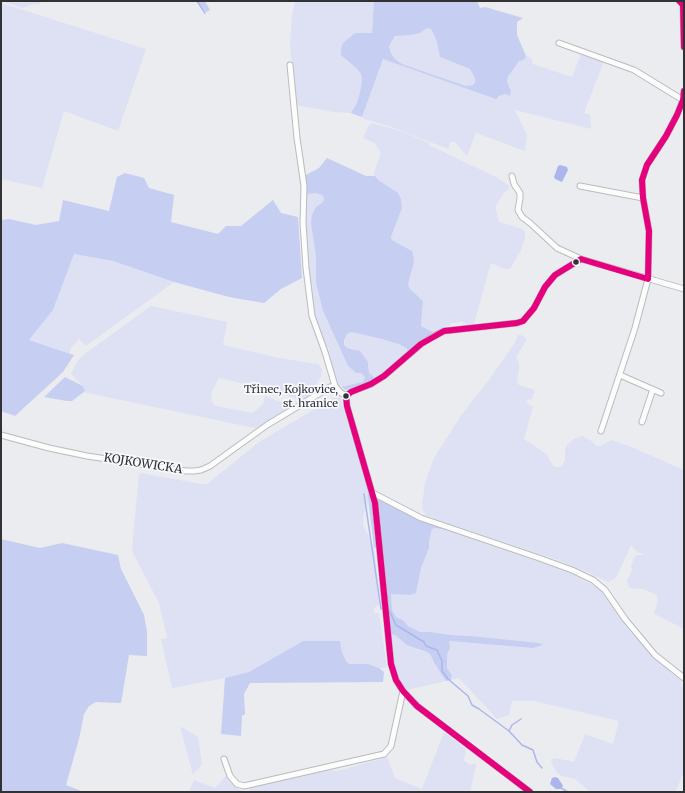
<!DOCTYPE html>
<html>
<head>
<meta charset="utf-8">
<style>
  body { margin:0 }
  #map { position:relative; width:685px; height:793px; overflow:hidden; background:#ebecf0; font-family:Merriweather,serif }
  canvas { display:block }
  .frame { position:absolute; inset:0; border:2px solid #323234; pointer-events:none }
</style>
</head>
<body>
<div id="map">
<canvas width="685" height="793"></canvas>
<div class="frame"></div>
</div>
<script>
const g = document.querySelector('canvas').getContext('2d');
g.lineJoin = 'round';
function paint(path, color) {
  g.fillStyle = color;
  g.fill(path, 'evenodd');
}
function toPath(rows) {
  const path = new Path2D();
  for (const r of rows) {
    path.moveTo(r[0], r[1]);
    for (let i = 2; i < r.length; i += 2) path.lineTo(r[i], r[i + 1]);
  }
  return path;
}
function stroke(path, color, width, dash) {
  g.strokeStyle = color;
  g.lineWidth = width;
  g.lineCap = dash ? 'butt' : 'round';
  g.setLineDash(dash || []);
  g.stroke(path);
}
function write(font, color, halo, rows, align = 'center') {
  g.font = font + ' Merriweather,serif';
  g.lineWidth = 3.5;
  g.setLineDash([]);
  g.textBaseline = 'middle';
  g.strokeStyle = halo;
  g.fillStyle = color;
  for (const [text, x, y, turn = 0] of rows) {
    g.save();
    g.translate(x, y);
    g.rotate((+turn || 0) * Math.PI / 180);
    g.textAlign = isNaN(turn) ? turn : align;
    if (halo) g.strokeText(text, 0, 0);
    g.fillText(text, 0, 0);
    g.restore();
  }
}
paint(toPath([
  [1,1,41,1,39,5,34,4,23,8],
  [295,1,374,1,372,33,346,60,356,68,361,74,362,82,359,96,356,105,351,113,334,112,300,106,296,104,290,45,292,16],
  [1,3,146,49,118,131,64,111,42,188,1,179],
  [427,28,431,29,436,39,440,57,470,69,475,78,475,82,473,85,466,86,402,64,395,59,391,53,389,46,395,36,412,35,420,33],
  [583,53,595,58,596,60,598,61,598,59,604,61,584,113,590,115,591,129,515,110,527,135,525,151,476,133,467,156,455,142,451,142,448,149,389,126,364,119,362,117,383,59,496,98,499,96,505,94,510,96,511,91,507,82,508,75,513,72,517,64,519,61,524,60,526,56,528,56,532,59,533,64,572,77,581,54],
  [372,123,401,131,429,143,429,145,498,178,508,185,510,188,504,193,496,205,496,210,499,222,522,229,525,232,525,239,521,250,510,269,505,269,491,263,474,324,467,325,466,323,462,322,452,323,444,329,435,333,421,326,423,307,422,300,409,288,407,284,414,262,412,251,392,240,391,237,402,208,401,199,376,179,374,173,380,156,380,151,374,143,363,138,368,127],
  [315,193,322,195,324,199,323,202,320,204,311,223,316,257,316,283,323,311,348,366,356,373,361,373,364,375,365,379,363,382,358,384,344,387,338,385,327,352,330,349,323,345,310,294,305,231,306,198,308,194],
  [74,254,113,261,174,282,86,346,79,339,72,347,69,353,29,340,53,310],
  [151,306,227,322,223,345,279,358,318,364,322,369,321,377,307,398,301,400,266,389,219,378,212,391,211,401,216,406,253,413,263,404,265,396,293,407,259,429,83,392,85,391,83,386,71,374,78,360,86,353],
  [351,332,382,339,401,345,407,350,407,351,390,369,376,379,369,373,369,366,355,349,347,348,344,345,347,334],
  [518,335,521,335,527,339,516,357,519,363,519,370,517,382,519,385,535,390,532,399,528,400,526,402,533,407,524,439,548,455,550,461,553,465,555,467,561,467,565,460,565,450,567,445,574,439,582,436,590,440,597,446,600,446,611,440,629,446,684,470,684,629,655,614,654,613,658,601,657,595,643,589,630,588,628,585,627,580,632,570,631,566,634,558,636,555,644,555,636,551,631,545,617,576,614,579,608,582,587,572,555,559,438,520,426,515,423,511,422,505,425,483,434,458,462,414,488,381,514,344],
  [335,397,340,397,369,491,368,502,364,513,363,525,374,547,380,604,374,608,374,613,379,613,387,668,379,668,368,664,349,664,346,661,342,652,340,641,303,641,249,672,225,678,172,688,161,639,165,639,167,637,159,603,133,553,132,548,139,474,141,473,201,484,207,484,259,442],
  [435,527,444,529,568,572,600,589,629,630,670,672,681,680,681,686,684,687,684,775,682,775,676,792,590,792,575,779,562,776,557,773,551,762,552,759,555,758,574,762,585,734,613,744,619,721,534,701,512,701,509,715,497,719,459,678,451,680,452,675,447,668,446,655,449,652,449,641,533,648,543,645,539,643,472,636,450,635,431,632,420,632,408,626,403,620,396,617,392,610,391,594,416,593,421,568,429,548,429,541,432,529],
  [389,634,395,635,401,640,422,651,427,652,430,654,435,664,446,681,407,690,401,683,396,672],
  [180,726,198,737,202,764,193,775],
  [444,732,465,748,466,752,463,760,470,765,475,763,476,766,470,792,250,792,249,787,296,776,331,770,335,771,342,770,387,757,395,778,422,789],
  [227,775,233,784,243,792,189,792,194,780,215,788]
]), '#dde1f3');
paint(toPath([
  [197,1,205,1,210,10,206,12],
  [374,1,477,1,480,8,485,7,523,18,517,22,517,35,526,56,524,60,519,61,517,64,512,72,508,76,507,82,511,91,510,96,505,94,499,96,496,99,383,59,362,117,351,113,356,105,359,96,362,82,361,74,356,68,341,55,341,50,343,43,355,33,372,33],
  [427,28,431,29,436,39,440,57,470,69,475,78,475,82,473,85,466,86,402,64,395,59,391,53,389,46,395,36,412,35,420,33],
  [327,158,366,176,375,176,378,180,398,193,401,199,402,208,391,237,392,240,412,251,413,254,414,262,408,284,409,288,423,301,421,326,435,333,424,338,407,351,407,349,401,345,382,339,351,332,347,334,344,341,344,345,347,348,360,351,368,362,369,373,376,379,346,390,341,387,363,382,365,377,361,373,356,373,348,366,323,311,316,283,316,257,311,223,312,215,316,207,323,202,324,199,322,195,315,193,308,194,306,198,304,176,319,168],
  [125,173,144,178,149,188,174,195,171,222,218,234,226,226,241,226,273,200,281,213,298,217,302,278,281,289,264,303,229,297,174,282,113,261,74,254,53,310,29,340,74,355,63,372,15,416,1,411,1,220,9,219,36,225,59,221,63,200,109,211,117,177],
  [65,377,83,386,85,391,72,401,67,401,44,397],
  [368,493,370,494,372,506,377,500,381,499,444,528,444,529,435,528,432,529,429,541,429,548,421,568,416,593,410,595,391,594,392,610,396,617,403,620,408,626,420,632,431,632,450,635,472,636,539,643,543,645,533,648,449,641,450,648,447,655,447,668,452,675,451,680,446,681,435,664,430,654,427,652,407,645,395,635,389,634,383,554,374,547,368,497],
  [1,539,40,548,62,543,118,555,121,569,144,615,147,632,147,656,129,655,121,703,96,702,89,706,84,714,79,739,66,785,84,792,1,792],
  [303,641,340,641,342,652,346,661,349,664,368,664,379,668,384,672,383,682,250,683,244,694,245,714,242,716,241,736,221,734,225,678,249,672]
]), '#c6cef2');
paint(toPath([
  [560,165,567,167,568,170,562,182,555,179,554,177,558,166],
  [555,777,558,778,562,784,563,786,561,789,556,789,550,784,552,778]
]), '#acb6ec');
stroke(toPath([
  [197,1,205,13],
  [364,494,381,609],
  [389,610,396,625,424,642,426,646,437,650,442,661,442,671,448,679,468,696,472,705,479,709,509,731,522,745,533,750,537,762,542,768],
  [509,731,512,725,521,719],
  [561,788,568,792]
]), '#acb6ec', 1.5);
const street = toPath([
  [683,5,684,47],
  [559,43,634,70,683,100],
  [290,65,297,138,304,186,303,223,306,268,312,316,325,352,335,386,340,392,346,396],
  [512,176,514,184,520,193,520,198,518,210,522,217,530,223,557,248,581,259],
  [580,186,643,198],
  [620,375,661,393],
  [642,422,653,389],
  [601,431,635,328,648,279,649,231,643,198,642,180,647,165,666,136,677,115,683,100,684,91],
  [1,435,49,448,87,456,186,471,194,471,201,470,210,466,267,425,330,387,335,386],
  [373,493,421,518,539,558,572,570,593,580,605,590,625,619,655,655,684,678],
  [224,759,230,776,237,784,244,786,384,754,391,746,403,691],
  [530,792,417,706,403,691,396,680,391,664,375,503,347,406,346,396,351,392,371,384,384,376,421,344,432,337,444,331,517,323,523,321,534,308,545,287,555,275,581,259,684,289]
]);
stroke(street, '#babbbd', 7);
stroke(street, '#fcfcfd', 5);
stroke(toPath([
  [679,1,683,5,684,47],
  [530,792,417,706,403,691,396,680,391,664,375,503,347,406,346,396,351,392,371,384,384,376,421,344,444,331,517,323,523,321,534,308,545,287,555,275,581,259,648,279,649,231,643,198,642,180,647,165,666,136,677,115,683,100,684,91]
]), '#e5007d', 6);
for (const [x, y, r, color] of [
  [576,262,3.5,"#323234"],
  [346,396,3.5,"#323234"]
]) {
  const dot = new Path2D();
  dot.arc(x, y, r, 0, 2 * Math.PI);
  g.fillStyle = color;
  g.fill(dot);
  stroke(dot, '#f7f9fe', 1.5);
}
write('11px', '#323234', '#f7f9fe', [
  ["Třinec, Kojkovice,",338,390],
  ["st. hranice",338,404]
], 'right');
write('12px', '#323234', '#f7f9fe', [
  ["KOJKOWICKA",143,464,9]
]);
</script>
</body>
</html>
